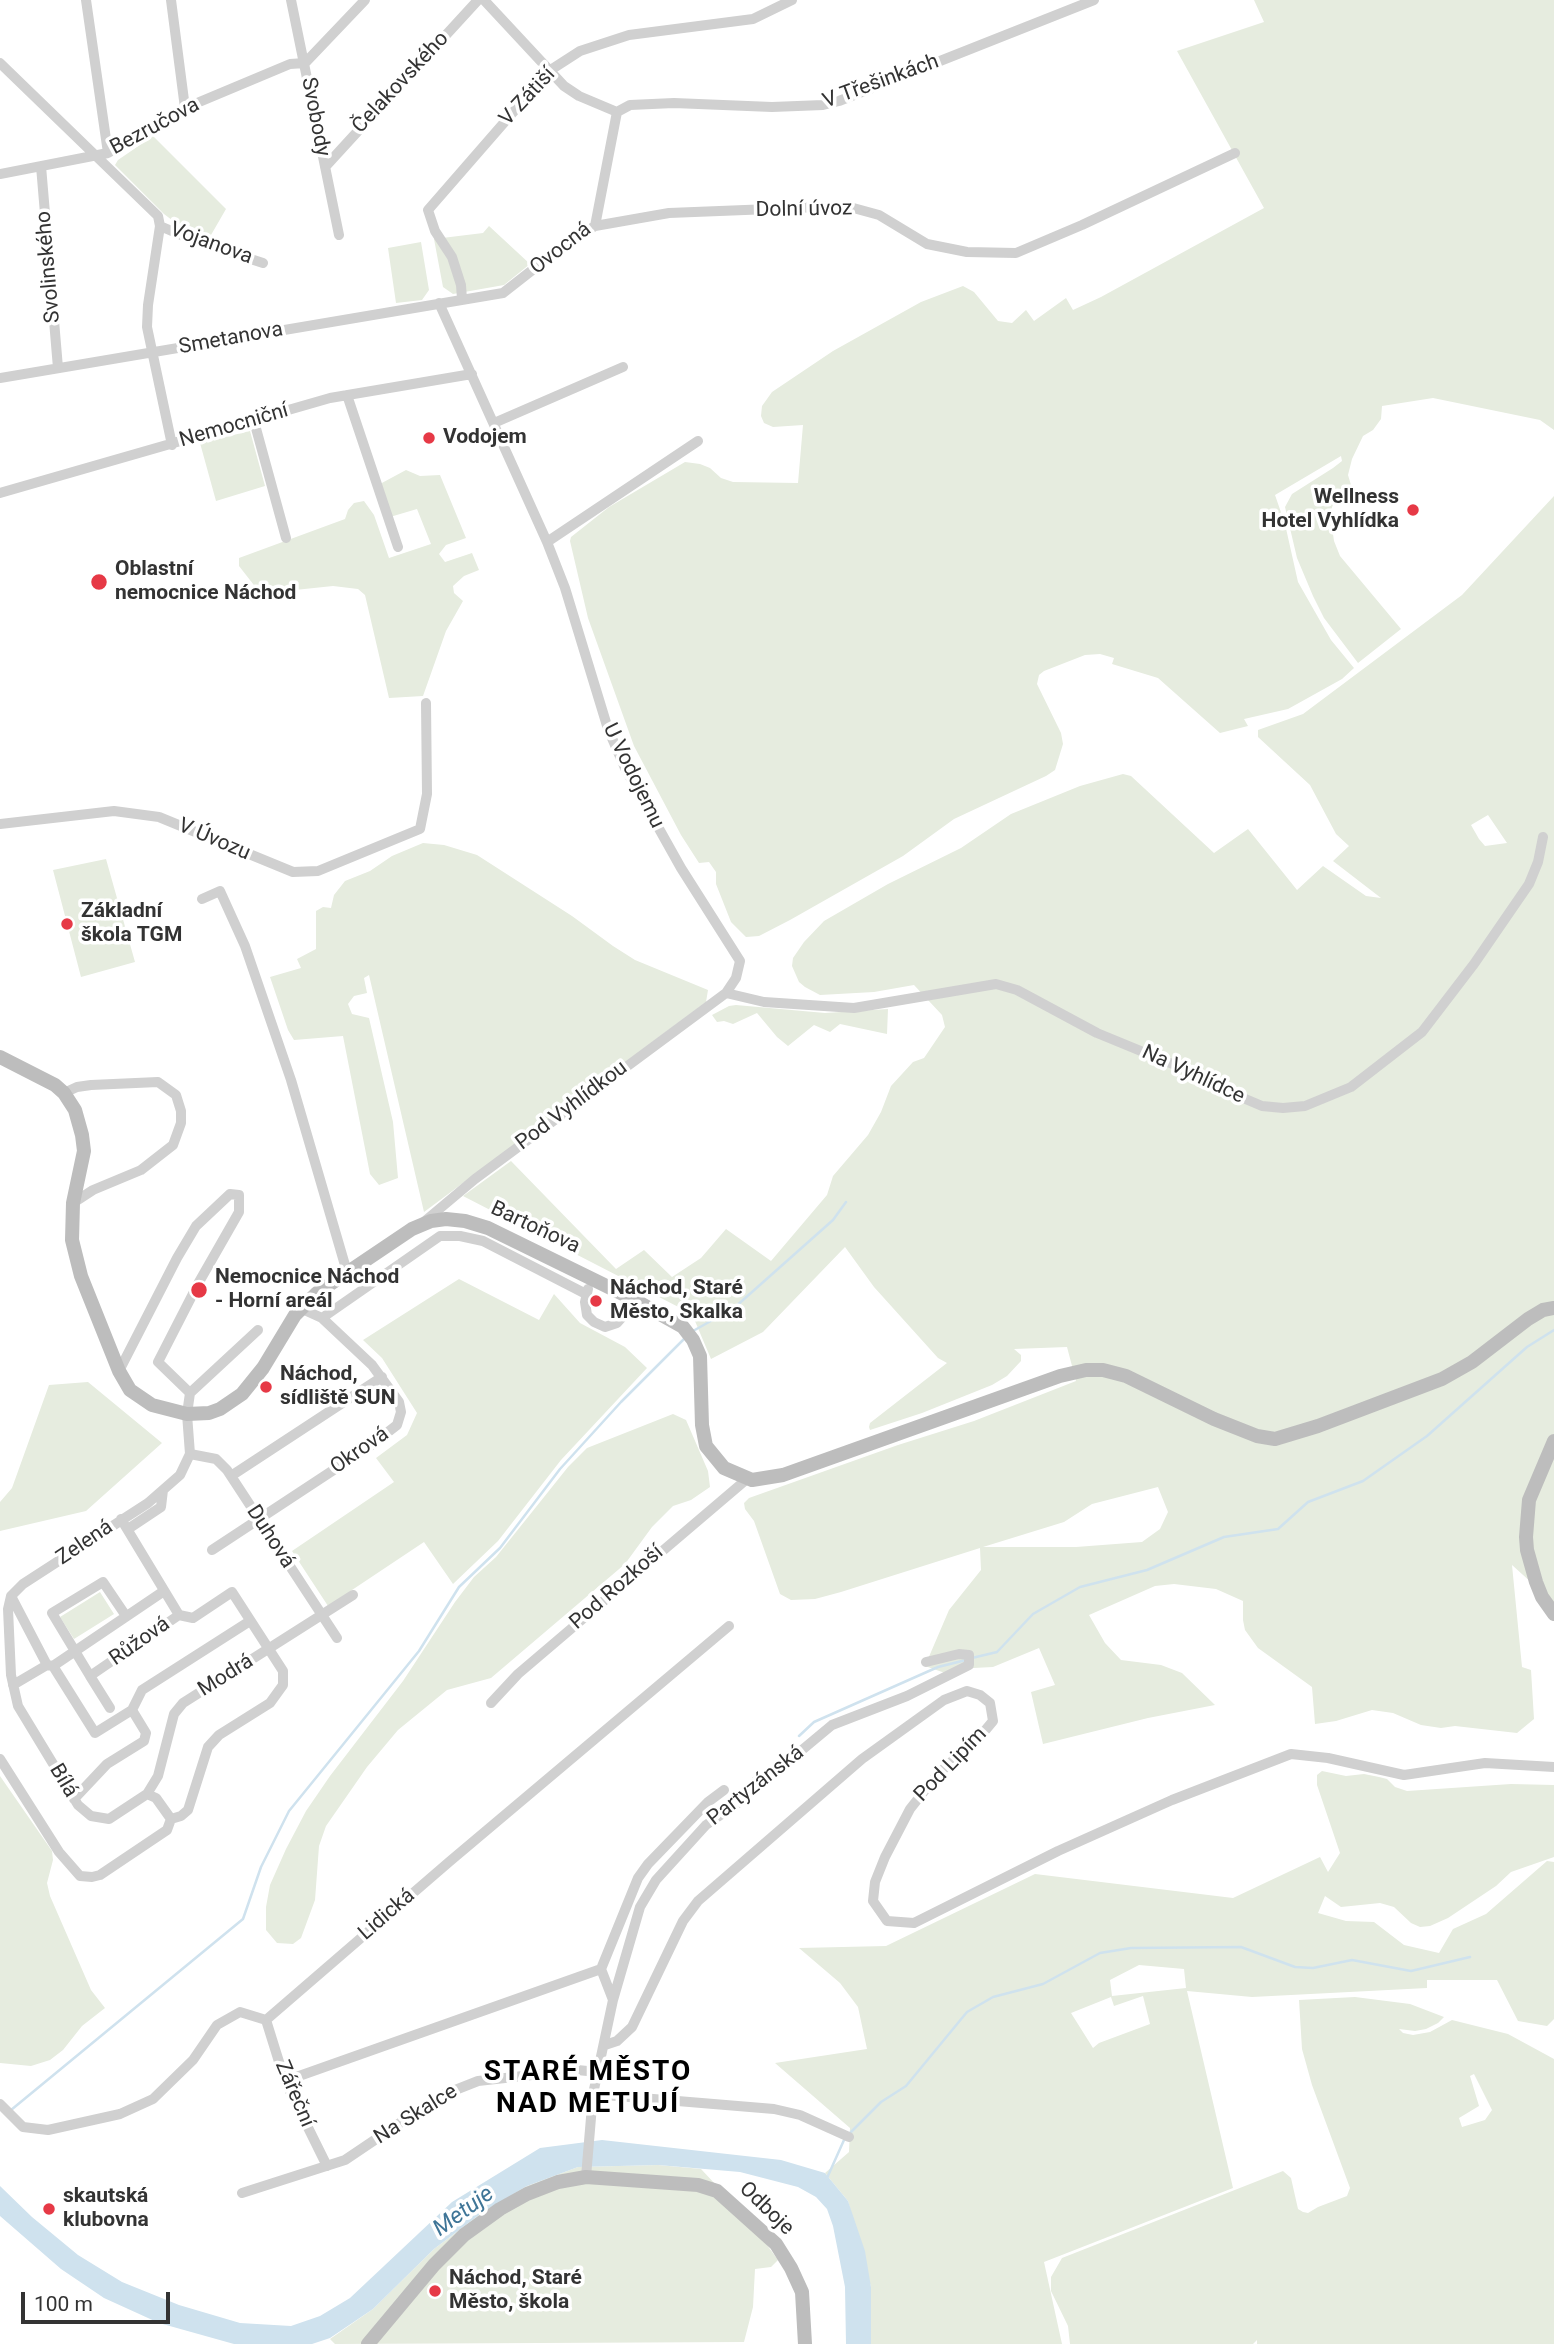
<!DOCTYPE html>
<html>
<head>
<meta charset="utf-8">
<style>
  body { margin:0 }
  #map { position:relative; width:1554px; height:2344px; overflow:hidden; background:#fff; font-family:Roboto,sans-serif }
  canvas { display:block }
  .scale { position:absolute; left:21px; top:2292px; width:149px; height:32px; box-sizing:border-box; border:4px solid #333; border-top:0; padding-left:9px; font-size:21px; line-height:24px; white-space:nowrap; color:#333; -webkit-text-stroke:5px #fff; paint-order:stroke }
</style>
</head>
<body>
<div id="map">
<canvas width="1554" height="2344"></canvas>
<div class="scale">100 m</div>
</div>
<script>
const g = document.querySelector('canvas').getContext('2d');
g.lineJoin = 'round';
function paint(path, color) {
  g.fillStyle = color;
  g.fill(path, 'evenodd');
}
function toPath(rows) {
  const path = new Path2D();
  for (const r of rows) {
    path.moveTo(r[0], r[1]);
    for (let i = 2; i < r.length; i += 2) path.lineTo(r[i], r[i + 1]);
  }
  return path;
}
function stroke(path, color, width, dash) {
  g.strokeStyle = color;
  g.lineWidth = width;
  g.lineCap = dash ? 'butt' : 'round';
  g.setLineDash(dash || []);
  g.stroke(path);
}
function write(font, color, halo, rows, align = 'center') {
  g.font = font + ' Roboto,sans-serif';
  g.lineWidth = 7;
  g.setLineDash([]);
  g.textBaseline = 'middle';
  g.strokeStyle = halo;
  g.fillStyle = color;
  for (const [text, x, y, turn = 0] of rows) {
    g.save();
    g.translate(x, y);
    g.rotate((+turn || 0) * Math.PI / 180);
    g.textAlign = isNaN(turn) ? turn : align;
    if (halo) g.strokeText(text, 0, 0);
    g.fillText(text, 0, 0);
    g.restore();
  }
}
paint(toPath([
  [1254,0,1554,0,1554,430,1540,420,1433,398,1382,406,1381,419,1373,430,1363,436,1352,459,1348,475,1351,485,1336,496,1330,513,1334,541,1340,556,1401,629,1358,663,1324,618,1313,596,1297,558,1285,507,1292,494,1333,468,1342,461,1341,456,1275,495,1285,524,1298,582,1331,640,1354,668,1342,679,1288,709,1244,719,1248,726,1220,733,1158,678,1112,664,1114,658,1100,654,1085,655,1044,671,1039,675,1037,684,1061,733,1063,744,1055,770,1046,776,954,819,903,856,790,920,759,936,746,937,731,922,716,884,716,872,709,862,699,863,681,835,634,746,588,618,570,541,571,537,609,507,685,462,700,464,710,468,721,478,733,482,798,483,803,425,773,427,764,423,761,416,762,406,772,392,833,351,921,302,963,286,974,292,998,321,1012,323,1026,310,1034,321,1066,298,1073,310,1101,297,1264,208,1177,51,1264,22],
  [153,136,226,209,211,235,189,226,185,230,164,214,115,165,118,160],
  [489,226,530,264,504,285,453,294,443,287,434,239,483,233],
  [421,242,429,290,422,300,396,303,388,248],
  [250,431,265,486,216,501,200,443],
  [406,470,420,476,440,475,466,538,446,545,439,554,445,562,472,553,479,570,464,576,453,586,454,593,463,601,446,631,423,696,389,698,365,595,358,589,333,586,295,590,264,598,239,566,239,558,345,519,348,510,354,503,364,501,374,515,389,558,431,544,417,509,390,517,380,484],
  [1554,496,1554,1603,1512,1565,1522,1667,1531,1670,1534,1719,1517,1733,1455,1726,1441,1728,1421,1725,1393,1713,1372,1710,1336,1721,1315,1724,1312,1687,1258,1648,1245,1630,1243,1620,1243,1601,1216,1589,1174,1584,1155,1586,1089,1615,1105,1643,1121,1660,1161,1665,1182,1673,1215,1705,1148,1718,1043,1744,1031,1692,1055,1685,1039,1648,993,1667,954,1669,945,1673,925,1666,949,1610,981,1570,980,1548,841,1592,815,1599,791,1600,780,1594,754,1521,745,1509,744,1503,749,1498,898,1445,974,1421,1076,1381,1067,1347,1014,1349,1021,1355,1021,1361,1007,1376,992,1385,922,1413,870,1430,869,1427,870,1423,947,1363,938,1358,874,1287,845,1247,763,1332,711,1359,692,1314,463,1196,511,1161,616,1269,644,1250,672,1277,701,1258,726,1229,771,1261,827,1195,833,1176,868,1135,881,1112,891,1086,913,1062,924,1058,945,1027,942,1015,914,985,874,992,820,995,805,987,799,982,792,966,793,958,804,942,824,921,888,884,961,848,1011,814,1080,786,1123,774,1131,776,1214,853,1248,829,1297,890,1323,866,1366,896,1381,898,1333,861,1349,846,1336,834,1310,785,1258,737,1258,730,1303,714,1462,595],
  [1488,815,1507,843,1485,846,1479,839,1471,825],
  [1158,1487,1168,1512,1160,1529,1142,1542,1076,1547,983,1547,1064,1522,1092,1504],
  [423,843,444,845,477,855,572,916,613,946,635,960,708,990,706,1002,424,1212,369,975,364,978,367,993,354,996,348,1004,352,1014,369,1018,393,1122,398,1178,379,1185,370,1174,343,1036,294,1040,288,1030,270,977,301,968,297,959,316,949,316,911,323,907,331,908,334,895,345,881,370,871,392,856],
  [106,859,135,962,81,977,53,870],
  [736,1005,825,1013,888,1009,887,1034,840,1024,830,1032,814,1025,788,1046,777,1037,757,1013,733,1024,724,1021,717,1022,712,1015,729,1006],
  [459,1279,539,1320,554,1294,580,1323,625,1347,647,1368,561,1460,498,1541,453,1584,424,1542,328,1606,292,1551,394,1482,376,1458,407,1435,417,1413,382,1358,363,1340],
  [88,1382,162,1443,86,1511,0,1531,0,1502,12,1488,49,1385],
  [673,1414,686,1420,708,1471,710,1487,691,1500,673,1506,652,1527,625,1564,491,1678,447,1690,398,1730,367,1767,326,1826,319,1846,315,1900,301,1938,293,1944,277,1943,266,1930,266,1907,270,1885,286,1849,306,1811,330,1776,403,1681,455,1602,474,1577,496,1557,568,1467,587,1448],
  [100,1592,114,1614,74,1639,60,1617],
  [1322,1771,1346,1776,1364,1774,1379,1777,1387,1779,1395,1787,1407,1791,1511,1784,1554,1785,1554,1857,1511,1872,1496,1886,1448,1918,1430,1926,1420,1927,1411,1923,1394,1907,1380,1903,1341,1907,1325,1896,1318,1913,1346,1921,1374,1922,1404,1945,1439,1953,1453,1929,1486,1914,1547,1861,1554,1862,1554,2019,1547,2026,1518,2021,1497,1980,1427,1980,1427,1988,1252,1997,1187,1991,1233,2188,1044,2262,1062,2344,871,2344,871,2287,848,2201,825,2173,849,2152,850,2128,775,2063,867,2049,858,2007,840,1983,799,1948,886,1946,1035,1874,1233,1898,1320,1857,1328,1872,1340,1853,1317,1785,1317,1775],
  [1139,1965,1184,1969,1186,1988,1112,1996,1110,1980],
  [1143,1996,1150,2024,1099,2043,1093,2048,1071,2013,1111,1997,1114,2006],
  [0,1776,52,1851,53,1860,47,1883,50,1896,91,1990,105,2008,82,2026,63,2050,50,2060,31,2066,0,2063],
  [1355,1997,1410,2004,1444,2017,1438,2023,1426,2029,1415,2031,1399,2029,1403,2033,1413,2035,1430,2032,1452,2020,1508,2034,1554,2059,1554,2344,1257,2344,1257,2340,1253,2344,1070,2344,1068,2326,1051,2291,1051,2277,1062,2258,1283,2171,1291,2178,1298,2209,1303,2212,1308,2213,1318,2207,1347,2196,1350,2188,1312,2085,1302,2049,1299,2000],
  [1474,2074,1492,2110,1485,2120,1462,2127,1459,2118,1479,2106,1470,2076],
  [658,2165,701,2169,748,2219,778,2260,771,2267,755,2269,753,2307,744,2342,335,2344,330,2339,373,2309,434,2249,483,2212,527,2186,578,2167]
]), '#e6ecdf');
paint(toPath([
  [602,2140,781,2160,825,2173,848,2201,865,2251,871,2287,871,2344,846,2344,845,2287,833,2226,827,2209,816,2197,798,2187,740,2172,658,2165,578,2167,527,2186,483,2212,434,2249,373,2309,330,2338,312,2344,234,2344,159,2323,104,2298,61,2269,0,2216,0,2186,32,2217,78,2255,122,2282,179,2305,240,2323,291,2326,320,2316,350,2298,452,2202,540,2148]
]), '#cfe2ee');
stroke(toPath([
  [693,1331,734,1308,833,1220,846,1202],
  [972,1658,997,1652,1033,1614,1080,1587,1147,1570,1224,1537,1278,1529,1308,1502,1363,1481,1427,1436,1527,1347,1554,1330],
  [799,1736,814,1722,938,1667,966,1660],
  [11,2110,243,1919,261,1867,289,1811,419,1651,459,1587,500,1548,560,1469,621,1402,685,1338],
  [848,2135,881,2102,906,2086,967,2012,993,1997,1043,1984,1100,1953,1131,1948,1241,1947,1295,1967,1313,1968,1352,1960,1411,1971,1470,1957],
  [827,2178,844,2140]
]), '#cfe2ee', 2.5);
stroke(toPath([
  [86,0,108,153],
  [171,0,185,108],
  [291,0,339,235],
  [484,0,564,86,579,96,617,112],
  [0,63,158,216,160,226,148,305,147,327,172,445],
  [617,112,630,105,674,103,772,107,823,105,839,101,1094,0],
  [41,166,58,368],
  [325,167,478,0],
  [0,174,108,153,185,108,290,64,305,63,365,0],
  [160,226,195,241,263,263],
  [595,226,669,213,846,206,879,215,927,244,967,252,1016,253,1082,225,1235,153],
  [462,299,461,285,452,257,435,231,428,210,549,71,580,51,629,35,753,19,792,0],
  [0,378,503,293,563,246,595,226,617,112],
  [347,395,398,547],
  [254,421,286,538],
  [494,423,623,367],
  [0,493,330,398,472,374],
  [547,542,698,441],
  [0,824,114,811,159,817,293,872,318,871,420,829,427,794,426,703],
  [202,899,220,891,245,946,291,1080,347,1272],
  [726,993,764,1002,854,1008,996,984,1017,990,1097,1033,1187,1070,1236,1095,1262,1106,1283,1108,1305,1106,1351,1087,1422,1032,1474,964,1529,884,1538,862,1543,837],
  [64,1093,77,1087,91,1085,158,1082,176,1095,181,1111,181,1123,173,1145,141,1170,93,1190,73,1203],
  [425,1221,475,1179,726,993,736,978,740,961,681,868,625,768,608,729,565,588,547,542,439,303],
  [588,1289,585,1302,587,1315,594,1322,605,1327,617,1323,626,1313,633,1299],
  [322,1318,440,1236,460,1236,483,1241,586,1294],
  [119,1371,177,1258,196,1226,230,1194,239,1195,239,1212,199,1282,158,1362,190,1393,187,1414,190,1454,180,1475,148,1503,23,1584,11,1596,8,1609,11,1675,18,1706,78,1805,91,1816,109,1819,147,1794,158,1776,174,1714,183,1703,353,1595],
  [190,1393,258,1330],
  [190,1454,216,1459,227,1470,337,1638],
  [231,1476,382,1377],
  [121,1519,179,1615,90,1676,52,1613,103,1582,126,1616],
  [128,1529,161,1507,163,1490],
  [212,1550,370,1446,397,1425,401,1412,399,1402,372,1365,322,1318,300,1308],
  [11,1596,47,1665],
  [53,1666,95,1733,132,1710],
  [90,1676,110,1708],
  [13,1685,47,1665,53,1666,164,1591],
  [491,1703,518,1674,747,1479],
  [0,1759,59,1852,80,1876,92,1877,100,1875,167,1830,171,1819,156,1798,147,1794],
  [74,1799,107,1764,144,1741,146,1733,132,1710,142,1690,250,1621],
  [171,1819,181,1816,188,1810,208,1747,219,1735,270,1703,283,1685,283,1671,232,1592,193,1618,179,1615],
  [601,1969,638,1878,648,1864,708,1802,724,1790],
  [266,2020,285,2081,327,2166],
  [605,2045,617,2041,632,2027,683,1921,698,1901,862,1759,944,1700,967,1691,980,1695,990,1703,993,1721,983,1733,937,1775,910,1809,885,1857,875,1882,873,1901,887,1921,914,1923,1058,1851,1172,1800,1291,1754,1328,1758,1404,1775,1485,1763,1554,1767],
  [285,2081,601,1969,613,2000],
  [593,2094,774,2109,800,2115,849,2137],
  [0,2104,23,2127,48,2130,120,2114,153,2099,193,2060,217,2025,240,2012,266,2020,449,1862,729,1626],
  [586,2177,593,2094,613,2000,640,1907,656,1880,706,1825,738,1803,756,1781,802,1750,832,1725,907,1696,969,1665,969,1655,959,1654,926,1662],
  [242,2193,345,2160,440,2096,478,2081,577,2070,598,2072]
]), '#d0d0d0', 10);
stroke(toPath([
  [0,1057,55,1085,64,1093,75,1110,82,1135,84,1151,73,1203,72,1240,81,1276,119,1371,130,1390,152,1405,187,1414,209,1413,220,1409,242,1394,263,1368,295,1315,317,1293,412,1229,431,1221,446,1219,465,1221,488,1228,633,1299,683,1327,693,1340,700,1356,702,1425,706,1446,724,1468,752,1480,783,1475,1060,1376,1086,1370,1103,1370,1126,1376,1214,1419,1257,1436,1275,1439,1318,1426,1442,1379,1472,1362,1528,1319,1543,1310,1554,1308],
  [1554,1441,1529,1500,1526,1537,1527,1550,1536,1582,1542,1597,1554,1614],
  [368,2344,434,2265,464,2235,500,2209,527,2194,558,2182,586,2177,698,2185,717,2191,776,2244,791,2268,802,2292,805,2344]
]), '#bdbdbd', 14);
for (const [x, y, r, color] of [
  [429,438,7,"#e63946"],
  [1413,510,7,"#e63946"],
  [99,582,9,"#e63946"],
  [67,924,7,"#e63946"],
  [199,1290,9,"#e63946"],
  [596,1301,7,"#e63946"],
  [266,1387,7,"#e63946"],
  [49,2209,7,"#e63946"],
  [435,2291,7,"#e63946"]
]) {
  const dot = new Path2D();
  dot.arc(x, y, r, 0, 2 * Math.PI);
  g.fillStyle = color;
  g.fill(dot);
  stroke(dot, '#fff', 2.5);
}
write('21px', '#333', '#fff', [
  ["V Třešinkách",881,82,-20],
  ["Čelakovského",401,83,-47],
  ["V Zátiší",528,97,-47],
  ["Svobody",315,117,79],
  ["Bezručova",155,127,-28],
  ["Dolní úvoz",804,210,-1],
  ["Vojanova",211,244,20],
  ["Ovocná",561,249,-38],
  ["Svolinského",49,267,-95],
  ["Smetanova",231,339,-10],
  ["Nemocniční",234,426,-16],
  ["U Vodojemu",633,776,64],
  ["V Úvozu",214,840,23],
  ["Na Vyhlídce",1193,1075,25],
  ["Pod Vyhlídkou",572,1106,-37],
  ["Bartoňova",535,1228,25],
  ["Okrová",360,1451,-35],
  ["Duhová",270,1537,57],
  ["Zelená",85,1543,-34],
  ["Pod Rozkoší",617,1588,-41],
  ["Růžová",140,1642,-35],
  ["Modrá",226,1676,-32],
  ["Pod Lipím",951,1765,-46],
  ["Bílá",63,1781,59],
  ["Partyzánská",756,1786,-38],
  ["Lidická",387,1915,-41],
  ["Zářeční",294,2094,67],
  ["Na Skalce",416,2115,-32],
  ["Odboje",766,2209,44]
]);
write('bold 21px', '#333', '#fff', [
  ["Vodojem",443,438],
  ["Wellness",1399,498,"right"],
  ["Hotel Vyhlídka",1399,522,"right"],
  ["Oblastní",115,570],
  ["nemocnice Náchod",115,594],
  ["Základní",81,912],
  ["škola TGM",81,936],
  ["Nemocnice Náchod",215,1278],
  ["- Horní areál",215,1302],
  ["Náchod, Staré",610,1289],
  ["Město, Skalka",610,1313],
  ["Náchod,",280,1375],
  ["sídliště SUN",280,1399],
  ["skautská",63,2197],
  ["klubovna",63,2221],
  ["Náchod, Staré",449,2279],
  ["Město, škola",449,2303]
], 'left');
write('italic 23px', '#3f7597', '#fff', [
  ["Metuje",464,2212,-36]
]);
g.letterSpacing = '2px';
write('bold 28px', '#000', '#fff', [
  ["STARÉ MĚSTO",588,2073],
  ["NAD METUJÍ",588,2105]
]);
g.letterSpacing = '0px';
</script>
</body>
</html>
